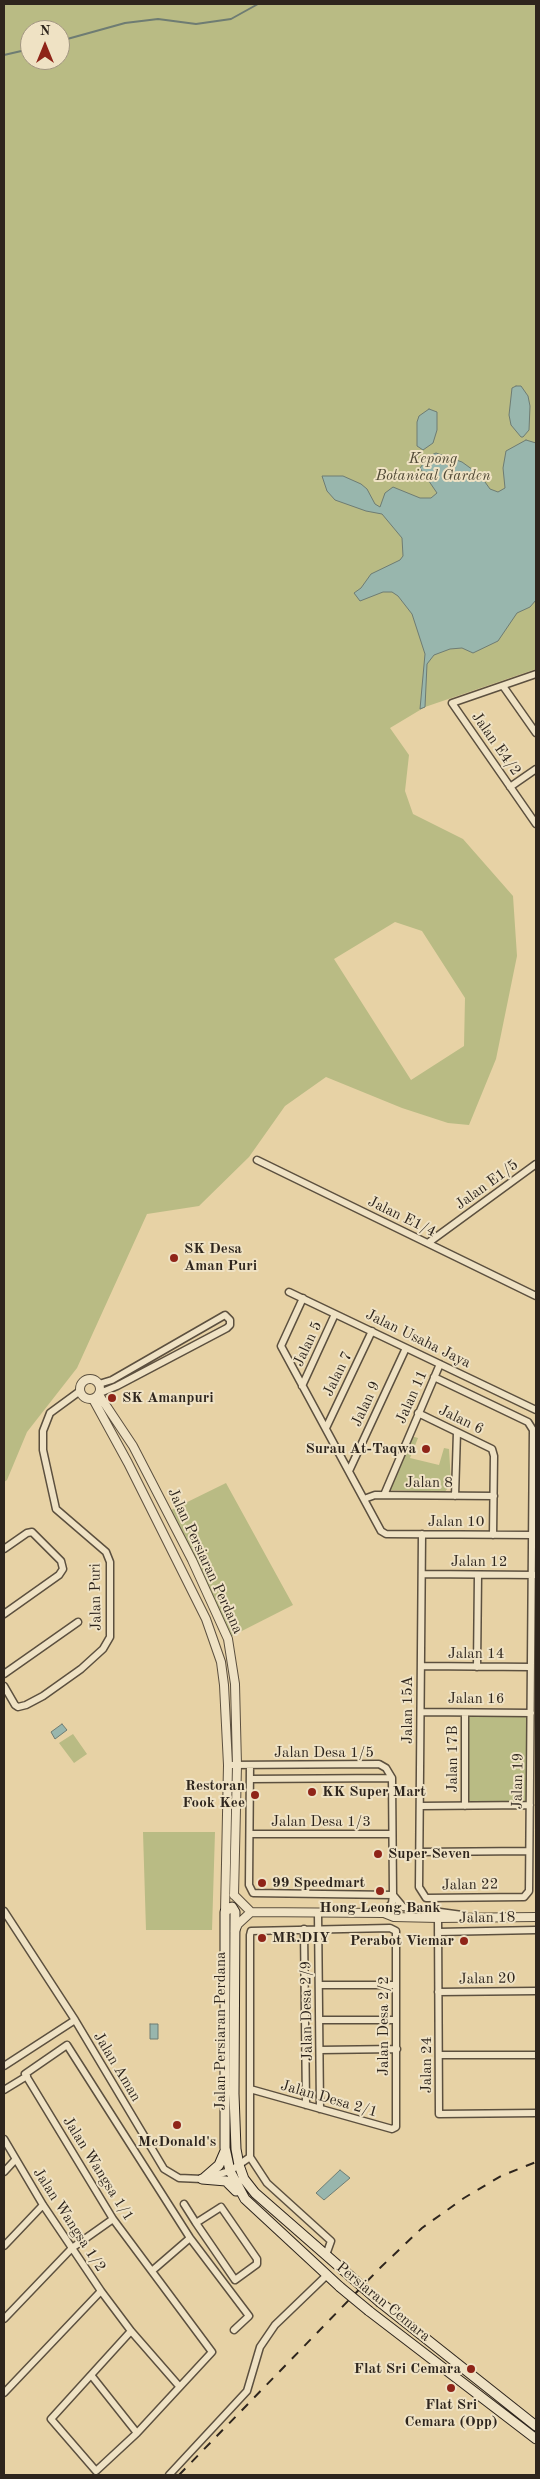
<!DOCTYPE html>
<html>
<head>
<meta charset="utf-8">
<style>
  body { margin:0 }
  #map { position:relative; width:540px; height:2479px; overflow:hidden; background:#e7d2a5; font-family:"Old Standard TT",serif }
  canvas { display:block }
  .frame { position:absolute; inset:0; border:5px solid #2e251d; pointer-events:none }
  .north { position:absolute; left:20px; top:20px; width:50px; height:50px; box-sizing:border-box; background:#efe2c4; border:1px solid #a29681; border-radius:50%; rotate:0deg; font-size:14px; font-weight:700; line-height:20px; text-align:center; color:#2e251d }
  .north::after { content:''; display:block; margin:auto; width:18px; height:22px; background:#8f2418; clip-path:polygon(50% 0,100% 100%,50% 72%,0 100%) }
</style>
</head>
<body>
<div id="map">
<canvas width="540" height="2479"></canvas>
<div class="frame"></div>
<div class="north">N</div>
</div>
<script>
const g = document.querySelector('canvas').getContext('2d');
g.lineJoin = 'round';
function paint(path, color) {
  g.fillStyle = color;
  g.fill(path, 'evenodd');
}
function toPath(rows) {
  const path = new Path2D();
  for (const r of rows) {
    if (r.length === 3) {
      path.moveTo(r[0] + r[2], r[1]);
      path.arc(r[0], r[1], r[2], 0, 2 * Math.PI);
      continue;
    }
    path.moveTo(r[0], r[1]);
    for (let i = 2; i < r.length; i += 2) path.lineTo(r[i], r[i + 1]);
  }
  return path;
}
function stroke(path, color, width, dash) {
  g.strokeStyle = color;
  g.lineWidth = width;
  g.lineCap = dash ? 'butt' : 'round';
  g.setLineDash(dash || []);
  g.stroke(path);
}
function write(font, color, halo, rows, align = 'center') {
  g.font = font + ' "Old Standard TT",serif';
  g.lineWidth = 4;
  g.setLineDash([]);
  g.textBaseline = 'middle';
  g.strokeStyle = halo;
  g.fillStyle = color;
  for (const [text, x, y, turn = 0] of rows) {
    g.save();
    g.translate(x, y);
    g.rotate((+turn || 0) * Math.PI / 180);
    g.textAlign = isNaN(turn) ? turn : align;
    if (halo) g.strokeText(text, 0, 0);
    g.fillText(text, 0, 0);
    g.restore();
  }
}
paint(toPath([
  [4,4,536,4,536,669,425,707,390,728,409,755,405,791,413,814,463,839,513,896,517,956,496,1059,469,1125,448,1123,402,1108,326,1077,285,1106,249,1157,199,1206,147,1214,77,1368,27,1432,7,1480,4,1482],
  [30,30,60,30,60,60,30,60],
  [395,922,422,931,465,998,464,1046,411,1080,334,959],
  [411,1436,418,1438,410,1458,439,1465,444,1448,449,1449,451,1483,445,1492,389,1490],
  [226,1483,293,1605,228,1638,169,1511],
  [465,1713,531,1713,530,1805,465,1806],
  [73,1734,87,1754,74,1763,59,1743],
  [143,1832,215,1832,212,1930,146,1930]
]), '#b9bb84');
const water = toPath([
  [516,386,521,386,528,396,530,406,529,430,523,437,521,437,511,425,509,415,512,388,516,386],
  [429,409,437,412,437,430,433,443,423,450,417,446,417,422,419,416,429,409],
  [526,440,536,443,536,600,530,607,517,613,498,641,473,653,462,648,450,649,434,655,427,664,425,707,420,709,425,654,412,614,398,596,392,592,383,592,360,601,354,593,361,588,371,574,400,560,403,556,402,538,382,514,366,511,335,500,327,491,322,476,343,476,361,484,367,489,375,504,380,507,385,493,393,487,420,498,431,498,437,493,420,468,429,456,436,453,462,462,480,475,490,489,498,492,505,488,503,468,506,451,526,440],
  [62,1724,67,1730,55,1739,51,1732,62,1724],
  [150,2024,158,2024,158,2039,150,2039,150,2024],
  [340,2170,350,2178,324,2200,316,2193,340,2170]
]);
paint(water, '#98b6ad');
stroke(water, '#6e7c73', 1);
stroke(toPath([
  [60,41,125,23,158,19,196,24,231,19,258,4],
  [4,55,30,49]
]), '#6e7c73', 2);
const minor = toPath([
  [536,674,452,703,536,824],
  [503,686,536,733],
  [510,787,536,769],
  [257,1160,536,1296],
  [428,1243,536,1164],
  [289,1292,536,1410],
  [303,1298,281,1346,381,1531,386,1534,533,1535],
  [99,1384,112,1380,225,1315,230,1320,230,1325,227,1328,117,1386,100,1393],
  [302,1386,335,1314],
  [418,1413,492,1449,494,1456,493,1535],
  [326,1428,372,1331],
  [349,1471,406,1348],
  [384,1495,440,1364],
  [455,1496,457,1432],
  [364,1499,375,1495,494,1496],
  [422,1534,419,1887,426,1898,524,1897,529,1891,533,1430,528,1422,434,1377],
  [4,1549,27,1533,32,1532,61,1561,63,1569,59,1575,4,1614],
  [422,1574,535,1575],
  [421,1666,531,1667],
  [477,1667,478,1575],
  [4,1674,78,1622],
  [4,1686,15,1705,18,1707,26,1705,43,1696,81,1669,103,1649,110,1637,110,1562,106,1552,56,1509,43,1450,43,1431,50,1413,80,1391],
  [421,1712,531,1713],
  [228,1765,379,1764,386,1768,392,1778,393,1895,392,1903,384,1913],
  [250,1765,249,1885,253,1893,393,1895],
  [250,1779,392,1778],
  [420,1806,530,1805],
  [465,1806,465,1713],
  [250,1834,392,1834],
  [419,1852,529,1851],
  [393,1895,403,1907,462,1915],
  [4,1911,75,2020,164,2169,179,2178,202,2179,230,2171,250,2157],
  [318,1913,320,2109],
  [438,1918,439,2114,536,2113],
  [304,1929,306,2105],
  [438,1932,536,1930],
  [319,1985,396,1985],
  [438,1992,536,1991],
  [319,2020,396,2020],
  [320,2050,397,2049],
  [439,2055,536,2055],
  [4,2066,75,2020],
  [250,2089,392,2129,396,2127,396,1931,390,1928,251,1931,250,1935,250,2157],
  [4,2090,27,2076],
  [4,2139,43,2205,101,2291,131,2331,179,2386],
  [250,2157,267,2183,331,2241,326,2255],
  [4,2172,15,2160],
  [184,2204,196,2223],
  [221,2207,257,2259,257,2264,235,2280,196,2223,221,2207],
  [4,2246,43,2205],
  [153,2270,190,2238],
  [4,2319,72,2248,113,2219],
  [131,2331,51,2419,96,2471,137,2433,212,2352,113,2219,25,2074,67,2045,190,2238,249,2316,234,2330],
  [91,2375,137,2433],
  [4,2393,101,2291],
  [169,2475,247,2391,260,2347,275,2325,327,2275]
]);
const tertiary = toPath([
  [90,1389,10],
  [99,1395,133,1446,192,1560,228,1639,235,1684,237,1765,234,1895],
  [93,1399,128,1463,206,1619,221,1662,224,1685,228,1765,225,1912],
  [234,1895,251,1912],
  [235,1931,238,1924,251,1912,384,1913,394,1917,438,1918,536,1917]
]);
const secondary = toPath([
  [202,2179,226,2181,236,2191],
  [203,2179,219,2165,225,2151],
  [340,2287,245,2199,230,2171,225,2148,225,1912,229,1908,232,1907,235,1912,234,2094,236,2149,239,2165,244,2179,255,2193,350,2276],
  [381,2303,536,2426],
  [369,2311,536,2439]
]);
stroke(minor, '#5c503f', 9);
stroke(tertiary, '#5c503f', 10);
stroke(secondary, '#2e251d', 11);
stroke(minor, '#efe2c4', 6);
stroke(tertiary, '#efe2c4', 8);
stroke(secondary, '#efe2c4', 9);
stroke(toPath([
  [179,2475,381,2267,422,2228,464,2198,501,2176,536,2162]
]), '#2e251d', 2, [9, 9]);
const secondaryBridge = toPath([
  [350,2276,381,2303],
  [340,2287,369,2311]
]);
stroke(secondaryBridge, '#2e251d', 11, []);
stroke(secondaryBridge, '#efe2c4', 9);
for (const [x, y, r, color] of [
  [174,1258,5,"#8f2418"],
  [112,1398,5,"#8f2418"],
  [426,1449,5,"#8f2418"],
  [312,1792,5,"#8f2418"],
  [255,1795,5,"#8f2418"],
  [378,1854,5,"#8f2418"],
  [262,1883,5,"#8f2418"],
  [380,1891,5,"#8f2418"],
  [262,1938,5,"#8f2418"],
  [464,1941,5,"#8f2418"],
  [177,2125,5,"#8f2418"],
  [471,2369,5,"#8f2418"],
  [451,2388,5,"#8f2418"]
]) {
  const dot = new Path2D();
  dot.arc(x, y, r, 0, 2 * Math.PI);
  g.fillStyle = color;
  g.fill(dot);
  stroke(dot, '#efe2c4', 2);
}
write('italic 15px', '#514a37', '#efe2c4', [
  ["Kepong",433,459],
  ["Botanical Garden",433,476]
]);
write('15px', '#2e251d', '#efe2c4', [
  ["Jalan E4/2",496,744,55],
  ["Jalan E1/5",487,1185,-36],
  ["Jalan E1/4",402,1217,26],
  ["Jalan Usaha Jaya",418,1339,26],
  ["Jalan 5",308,1344,-65],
  ["Jalan 7",338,1374,-64],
  ["Jalan 11",412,1397,-66],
  ["Jalan 9",366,1404,-65],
  ["Jalan 6",461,1420,26],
  ["Jalan 8",429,1483],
  ["Jalan 10",456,1522],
  ["Jalan Persiaran Perdana",205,1561,65],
  ["Jalan 12",479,1562],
  ["Jalan Puri",96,1597,-91],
  ["Jalan 14",476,1654],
  ["Jalan 16",476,1699],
  ["Jalan 15A",408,1710,-90],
  ["Jalan Desa 1/5",324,1753],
  ["Jalan 17B",453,1759,-90],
  ["Jalan 19",518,1781,-89],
  ["Jalan Desa 1/3",321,1822],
  ["Jalan 22",470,1885,-1],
  ["Jalan 18",487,1918,-1],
  ["Jalan 20",487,1979,-1],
  ["Jalan Desa 2/9",307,2011,-91],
  ["Jalan Desa 2/2",384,2026,-90],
  ["Jalan Persiaran Perdana",221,2031,-90],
  ["Jalan 24",427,2065,-90],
  ["Jalan Aman",117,2067,59],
  ["Jalan Desa 2/1",329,2099,16],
  ["Jalan Wangsa 1/1",98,2169,58],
  ["Jalan Wangsa 1/2",69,2220,57],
  ["Persiaran Cemara",383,2302,39]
]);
write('bold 15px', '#2e251d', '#efe2c4', [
  ["SK Desa",184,1249],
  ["Aman Puri",184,1266],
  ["SK Amanpuri",122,1398],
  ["Surau At-Taqwa",416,1449,"right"],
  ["Restoran",245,1786,"right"],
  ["Fook Kee",245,1803,"right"],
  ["KK Super Mart",322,1792],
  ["Super Seven",388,1854],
  ["99 Speedmart",272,1883],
  ["Hong Leong Bank",380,1908,"center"],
  ["MR.DIY",272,1938],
  ["Perabot Vicmar",454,1941,"right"],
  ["McDonald's",177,2142,"center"],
  ["Flat Sri Cemara",461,2369,"right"],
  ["Flat Sri",451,2405,"center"],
  ["Cemara (Opp)",451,2422,"center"]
], 'left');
</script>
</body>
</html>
